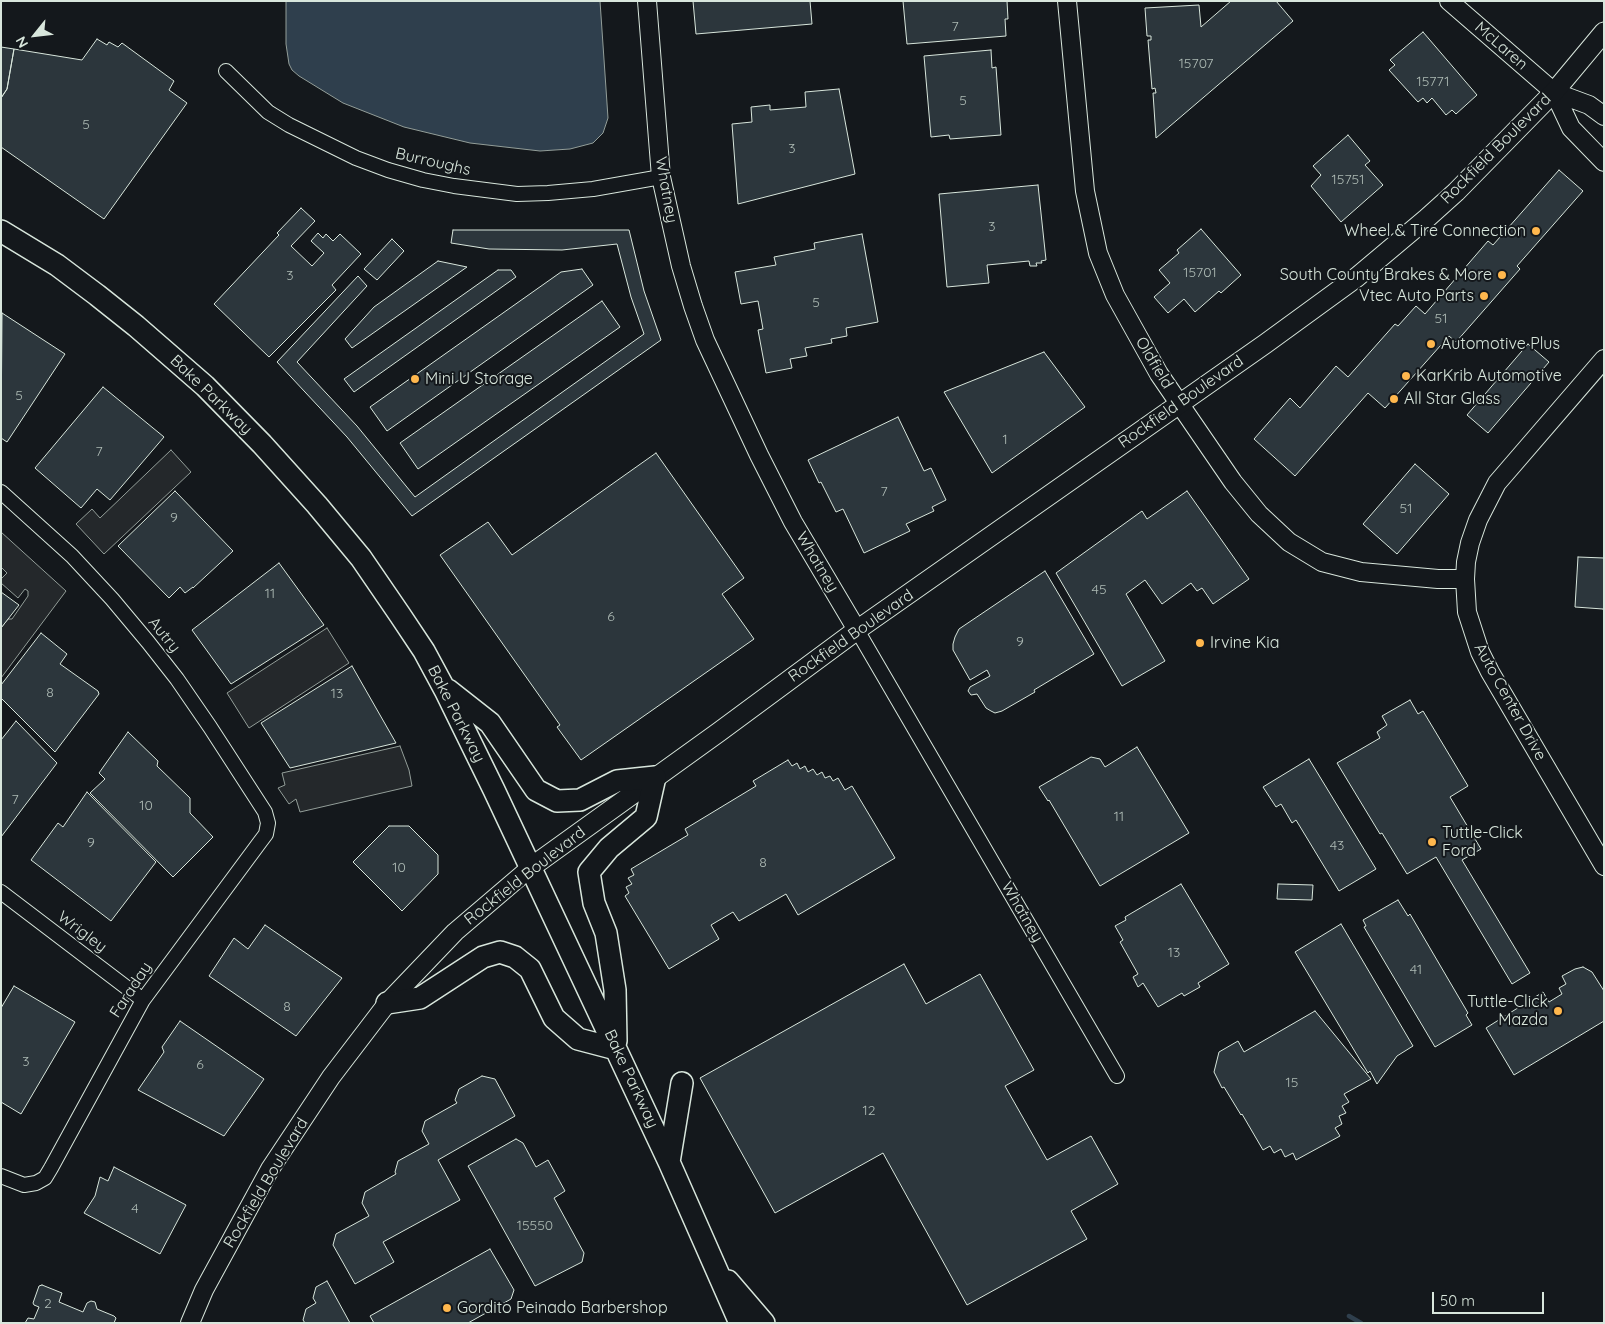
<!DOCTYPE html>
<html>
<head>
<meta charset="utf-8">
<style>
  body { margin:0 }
  #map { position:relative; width:1605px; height:1324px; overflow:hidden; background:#14181c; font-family:Quicksand,sans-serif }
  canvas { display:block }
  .frame { position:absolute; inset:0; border:2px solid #d8e6dc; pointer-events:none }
  .north { position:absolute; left:10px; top:10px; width:50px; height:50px; -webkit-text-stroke:4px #14181c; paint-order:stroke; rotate:241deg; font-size:14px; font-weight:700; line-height:20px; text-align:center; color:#d8e6dc }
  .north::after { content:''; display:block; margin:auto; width:18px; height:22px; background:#d8e6dc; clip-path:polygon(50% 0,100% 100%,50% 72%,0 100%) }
  .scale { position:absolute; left:1432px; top:1292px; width:112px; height:22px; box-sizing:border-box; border:2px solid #d8e6dc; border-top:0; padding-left:6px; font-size:15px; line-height:18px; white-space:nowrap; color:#d8e6dc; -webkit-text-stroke:4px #14181c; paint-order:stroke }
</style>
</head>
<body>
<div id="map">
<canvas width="1605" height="1324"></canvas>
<div class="frame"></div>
<div class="north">N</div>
<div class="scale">50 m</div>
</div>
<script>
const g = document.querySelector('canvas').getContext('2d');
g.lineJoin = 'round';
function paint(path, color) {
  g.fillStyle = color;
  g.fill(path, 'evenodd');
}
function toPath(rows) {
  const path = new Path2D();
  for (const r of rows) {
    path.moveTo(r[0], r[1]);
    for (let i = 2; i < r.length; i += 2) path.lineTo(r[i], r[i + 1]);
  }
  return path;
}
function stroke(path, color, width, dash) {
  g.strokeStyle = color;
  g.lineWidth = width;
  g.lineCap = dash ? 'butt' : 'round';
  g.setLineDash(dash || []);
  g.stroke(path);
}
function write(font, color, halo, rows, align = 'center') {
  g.font = font + ' Quicksand,sans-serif';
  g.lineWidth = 4;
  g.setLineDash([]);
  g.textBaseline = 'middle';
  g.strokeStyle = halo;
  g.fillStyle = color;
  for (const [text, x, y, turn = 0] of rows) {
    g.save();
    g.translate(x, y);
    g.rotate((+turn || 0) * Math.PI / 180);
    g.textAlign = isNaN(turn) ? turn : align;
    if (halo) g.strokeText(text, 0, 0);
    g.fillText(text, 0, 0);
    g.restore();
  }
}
const parking = toPath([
  [171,450,191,472,104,554,76,524,92,509,100,518,171,450],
  [1,532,66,591,1,678,1,628,8,619,12,619,28,596,28,591,25,589,18,598,1,583,1,579,7,573,1,567,1,532],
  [327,628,349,663,249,728,227,693,327,628],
  [400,746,409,770,412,786,300,812,296,799,289,804,278,788,285,785,282,773,400,746]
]);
paint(parking, '#24282b');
stroke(parking, '#939e99', 1);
const water = toPath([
  [286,1,600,1,608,118,603,133,593,143,570,149,540,151,470,143,404,127,343,103,299,76,292,70,289,64,286,44,286,1]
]);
paint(water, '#2f3f4d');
stroke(water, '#939e99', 1);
stroke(toPath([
  [1349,1316,1361,1323]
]), '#2f3f4d', 4.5);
const building = toPath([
  [693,1,810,1,812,24,696,34,693,1],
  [903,1,1007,1,1008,19,1005,19,1006,36,907,44,903,1],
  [1231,1,1276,1,1293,21,1156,138,1153,93,1156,93,1155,88,1152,89,1148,40,1151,40,1151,36,1147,36,1145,8,1199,5,1201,27,1231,1],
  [1423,32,1477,95,1456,114,1452,110,1446,115,1432,98,1427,103,1423,98,1418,102,1389,70,1395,65,1390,60,1423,32],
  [97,39,107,45,109,42,118,47,122,43,174,81,169,90,187,103,104,219,1,147,1,98,7,89,14,49,82,60,97,39],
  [1,47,14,49,7,89,1,98,1,47],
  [991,50,992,68,996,67,1001,135,950,139,949,135,931,137,924,56,991,50],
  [839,89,855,174,738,204,732,124,752,122,751,107,770,105,770,110,806,107,805,92,839,89],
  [1348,135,1370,161,1365,165,1383,185,1341,222,1311,186,1321,175,1313,166,1348,135],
  [1559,170,1583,191,1517,266,1520,269,1456,342,1449,336,1385,408,1368,393,1295,476,1254,439,1290,398,1300,408,1336,366,1348,377,1395,324,1398,326,1416,306,1425,314,1488,241,1493,245,1559,170],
  [1038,185,1046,260,1041,261,1042,263,1036,263,1037,266,1030,266,1029,261,987,265,989,283,947,287,939,194,1038,185],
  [301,208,315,221,291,246,312,266,324,253,311,241,318,233,323,238,326,234,333,241,340,234,361,254,332,285,336,290,269,357,214,304,279,235,277,233,301,208],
  [1201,229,1241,275,1221,293,1219,291,1195,312,1184,299,1168,313,1154,297,1170,283,1159,270,1179,253,1177,250,1201,229],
  [453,230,629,230,644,291,661,340,412,516,347,437,277,362,358,276,367,286,297,362,357,426,415,497,644,334,631,297,617,244,562,250,489,249,451,243,453,230],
  [862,234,878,322,846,328,847,336,831,339,832,343,805,348,807,356,790,359,792,368,766,373,758,330,763,329,758,301,741,304,735,272,776,265,774,257,815,249,814,243,862,234],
  [392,239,404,251,377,280,364,269,392,239],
  [438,261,467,267,352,348,345,339,374,307,438,261],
  [582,269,593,285,387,431,370,407,561,272,582,269],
  [498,270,511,270,516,277,354,392,344,379,498,270],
  [602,301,620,327,418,469,400,443,602,301],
  [2,313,65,354,7,442,1,438,2,313],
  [1528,344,1549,362,1488,433,1467,415,1528,344],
  [1044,352,1085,407,992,473,944,392,1044,352],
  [103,387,164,437,110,500,97,489,81,508,35,468,103,387],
  [898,417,924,471,931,468,946,500,932,507,934,511,906,524,910,531,864,553,843,509,836,512,821,482,819,483,808,460,898,417],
  [656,453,744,578,722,594,754,639,581,760,557,727,560,725,440,555,488,522,512,555,656,453],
  [1415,464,1449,494,1397,554,1363,524,1415,464],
  [175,491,233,551,193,588,193,587,185,593,180,587,169,598,118,546,175,491],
  [1187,491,1249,579,1213,604,1202,588,1197,591,1191,583,1162,604,1145,580,1126,594,1165,661,1122,686,1056,573,1142,511,1147,519,1187,491],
  [1578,557,1604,558,1604,611,1603,609,1575,607,1578,557],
  [279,563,324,625,231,684,192,630,279,563],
  [1045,571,1094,654,1034,690,1035,692,1002,711,995,713,991,711,986,708,977,694,971,695,968,691,970,687,990,676,987,670,970,680,953,650,953,644,955,637,959,629,1045,571],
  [1,592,19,605,1,628,1,592],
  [41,633,67,654,60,664,98,691,99,694,55,752,1,698,1,685,41,633],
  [352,666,396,743,290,768,261,723,352,666],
  [1410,700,1418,714,1423,711,1468,786,1450,797,1481,849,1462,860,1530,973,1512,984,1436,857,1407,874,1382,833,1380,834,1337,763,1380,738,1377,732,1387,725,1382,716,1410,700],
  [16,721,57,763,1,837,1,740,16,721],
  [128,732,158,761,157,766,190,798,190,813,213,837,173,877,90,793,105,779,99,773,128,732],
  [1137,747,1189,833,1100,886,1049,800,1048,801,1039,787,1091,757,1100,759,1105,767,1137,747],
  [1309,759,1376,869,1339,891,1296,820,1292,823,1281,804,1276,807,1263,787,1309,759],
  [788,760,792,766,797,763,800,769,805,766,808,772,813,769,817,775,822,772,825,778,830,776,833,781,838,778,845,790,852,786,895,858,798,915,786,894,739,921,733,912,711,925,719,939,669,969,625,896,629,893,626,887,632,884,628,878,634,875,631,869,688,835,685,829,756,786,753,781,788,760],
  [87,792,156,862,111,921,31,860,58,823,63,827,87,792],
  [389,826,409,826,438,855,438,874,402,911,353,862,389,826],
  [1181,884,1229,964,1198,983,1200,987,1184,996,1182,993,1158,1007,1143,983,1138,987,1133,977,1138,974,1120,942,1123,940,1115,926,1126,920,1125,917,1181,884],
  [1278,884,1313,885,1312,900,1277,899,1278,884],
  [1398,900,1408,916,1410,914,1468,1013,1466,1015,1472,1025,1435,1047,1364,927,1366,926,1363,920,1398,900],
  [1341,924,1413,1046,1397,1056,1377,1084,1370,1071,1368,1073,1354,1050,1295,952,1341,924],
  [265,925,342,978,296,1036,209,976,234,938,248,949,265,925],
  [904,964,926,1004,980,974,1034,1070,1005,1086,1047,1160,1091,1136,1118,1184,1071,1211,1087,1239,967,1305,883,1153,775,1213,700,1078,904,964],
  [1583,967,1592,972,1604,991,1604,1021,1514,1075,1486,1028,1543,992,1549,1002,1562,994,1559,988,1566,984,1562,976,1575,969,1583,967],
  [14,986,75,1022,21,1114,1,1102,1,1008,14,986],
  [1315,1011,1371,1079,1344,1094,1349,1102,1342,1106,1346,1113,1339,1116,1342,1124,1335,1128,1340,1136,1296,1160,1293,1153,1285,1157,1281,1149,1274,1153,1270,1146,1263,1150,1242,1114,1241,1115,1224,1087,1222,1088,1214,1072,1219,1052,1238,1041,1244,1052,1315,1011],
  [180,1021,264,1079,224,1136,138,1090,164,1052,162,1047,180,1021],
  [482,1076,495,1079,515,1116,438,1160,460,1200,383,1242,394,1262,355,1284,333,1245,336,1234,369,1216,362,1203,365,1192,396,1174,395,1172,398,1161,429,1144,422,1131,425,1121,457,1103,455,1100,459,1089,482,1076],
  [516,1139,523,1143,536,1167,548,1160,565,1191,554,1198,584,1253,582,1262,535,1286,468,1166,516,1139],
  [114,1167,186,1205,160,1254,84,1213,95,1196,100,1177,108,1181,114,1167],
  [490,1249,514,1290,511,1299,468,1323,374,1323,370,1316,490,1249],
  [327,1281,350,1323,305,1323,303,1320,306,1309,316,1303,313,1298,316,1287,327,1281],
  [42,1285,62,1293,59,1302,83,1312,87,1303,91,1301,95,1302,97,1309,114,1316,116,1318,114,1323,25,1323,28,1318,34,1319,39,1307,34,1305,33,1303,39,1286,42,1285]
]);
paint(building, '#2c363c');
stroke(building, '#d8e6dc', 1);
const minor = toPath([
  [226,71,268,112,289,125,356,158,388,170,423,180,454,186,517,194,548,193,593,189,661,177],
  [1,492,72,556,112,599,148,642,177,679,210,727,265,812,268,823,266,834,260,842,143,1000,51,1168,45,1178,36,1183,24,1185,1,1176],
  [857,630,1117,1076],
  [1,892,143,1000]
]);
const tertiary = toPath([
  [647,1,661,177,681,266,693,306,705,340,759,455,793,522,857,630],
  [1067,1,1085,191,1098,253,1115,295,1159,374,1233,482,1259,514,1289,542,1322,562,1361,572,1438,579,1465,579],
  [1449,1,1554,92,1589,105,1604,116],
  [1554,92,1571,128,1604,162],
  [1604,359,1497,483,1478,520,1470,543,1466,562,1465,579,1467,612,1480,652,1490,672,1604,866],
  [190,1323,204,1290,270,1169,331,1077,389,1001,455,932,530,868]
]);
const secondary = toPath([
  [530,868,719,732,857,630,1265,344,1357,277,1426,219,1456,192,1554,92,1604,32]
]);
const primary = toPath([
  [1,231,57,265,97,295,136,326,205,386,262,444,317,505,361,558,400,615,424,651,445,690,494,790,669,1162,740,1323],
  [448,690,490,723,536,790,557,801,580,800,617,781,655,777,646,817,609,848,589,872,594,903,606,933,615,990,616,1041],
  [387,1003,420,998,483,957,500,952,515,957,530,969,554,1018,578,1039,616,1049],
  [669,1162,682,1083],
  [728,1281,764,1323]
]);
stroke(minor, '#d8e6dc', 16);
stroke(tertiary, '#d8e6dc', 20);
stroke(secondary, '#d8e6dc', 21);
stroke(primary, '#d8e6dc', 24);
stroke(minor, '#14181c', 14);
stroke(tertiary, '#14181c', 18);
stroke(secondary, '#14181c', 19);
stroke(primary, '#14181c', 21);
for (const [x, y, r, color] of [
  [1536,231,5,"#ffb74d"],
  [1502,275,5,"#ffb74d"],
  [1484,296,5,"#ffb74d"],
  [1431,344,5,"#ffb74d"],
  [1406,376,5,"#ffb74d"],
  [415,379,5,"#ffb74d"],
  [1394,399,5,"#ffb74d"],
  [1200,643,5,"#ffb74d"],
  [1432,842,5,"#ffb74d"],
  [1558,1011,5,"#ffb74d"],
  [447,1308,5,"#ffb74d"]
]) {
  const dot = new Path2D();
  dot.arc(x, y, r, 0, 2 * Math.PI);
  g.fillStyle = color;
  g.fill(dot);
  stroke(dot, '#14181c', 2);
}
write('14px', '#adbab4', null, [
  ["7",955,27],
  ["15707",1196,64],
  ["15771",1433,82],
  ["5",963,101],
  ["5",86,125],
  ["3",792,149],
  ["15751",1348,180],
  ["3",992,227],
  ["15701",1200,273],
  ["3",290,276],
  ["5",816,303],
  ["51",1441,319],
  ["5",19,396],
  ["1",1005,440],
  ["7",99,452],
  ["7",884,492],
  ["51",1406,509],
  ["9",174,518],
  ["45",1099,590],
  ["11",270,594],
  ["6",611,617],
  ["9",1020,642],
  ["8",50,693],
  ["13",337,694],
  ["7",15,800],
  ["10",146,806],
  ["11",1119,817],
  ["9",91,843],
  ["43",1337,846],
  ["8",763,863],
  ["10",399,868],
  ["13",1174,953],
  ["41",1416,970],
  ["8",287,1007],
  ["3",26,1062],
  ["6",200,1065],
  ["15",1292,1083],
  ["12",869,1111],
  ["4",135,1209],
  ["15550",535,1226],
  ["2",48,1304]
]);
write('16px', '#d8e6dc', '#14181c', [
  ["McLaren",1501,46,41],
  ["Rockfield Boulevard",1496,149,-45],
  ["Burroughs",433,162,13],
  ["Whatney",666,190,80],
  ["Oldfield",1154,363,59],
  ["Bake Parkway",211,395,44],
  ["Rockfield Boulevard",1181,402,-35],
  ["Whatney",817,562,59],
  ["Autry",164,635,51],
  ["Rockfield Boulevard",851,636,-35],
  ["Auto Center Drive",1510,702,61],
  ["Bake Parkway",456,714,63],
  ["Rockfield Boulevard",525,876,-38],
  ["Whatney",1022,912,60],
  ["Wrigley",82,932,37],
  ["Faraday",131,990,-57],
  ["Bake Parkway",631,1079,65],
  ["Rockfield Boulevard",266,1183,-59]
]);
write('16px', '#d8e6dc', '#14181c', [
  ["Wheel & Tire Connection",1526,231,"right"],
  ["South County Brakes & More",1492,275,"right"],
  ["Vtec Auto Parts",1474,296,"right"],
  ["Automotive Plus",1441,344],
  ["KarKrib Automotive",1416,376],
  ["Mini U Storage",425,379],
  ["All Star Glass",1404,399],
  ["Irvine Kia",1210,643],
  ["Tuttle-Click",1442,833],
  ["Ford",1442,851],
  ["Tuttle-Click",1548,1002,"right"],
  ["Mazda",1548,1020,"right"],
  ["Gordito Peinado Barbershop",457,1308]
], 'left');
</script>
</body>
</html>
